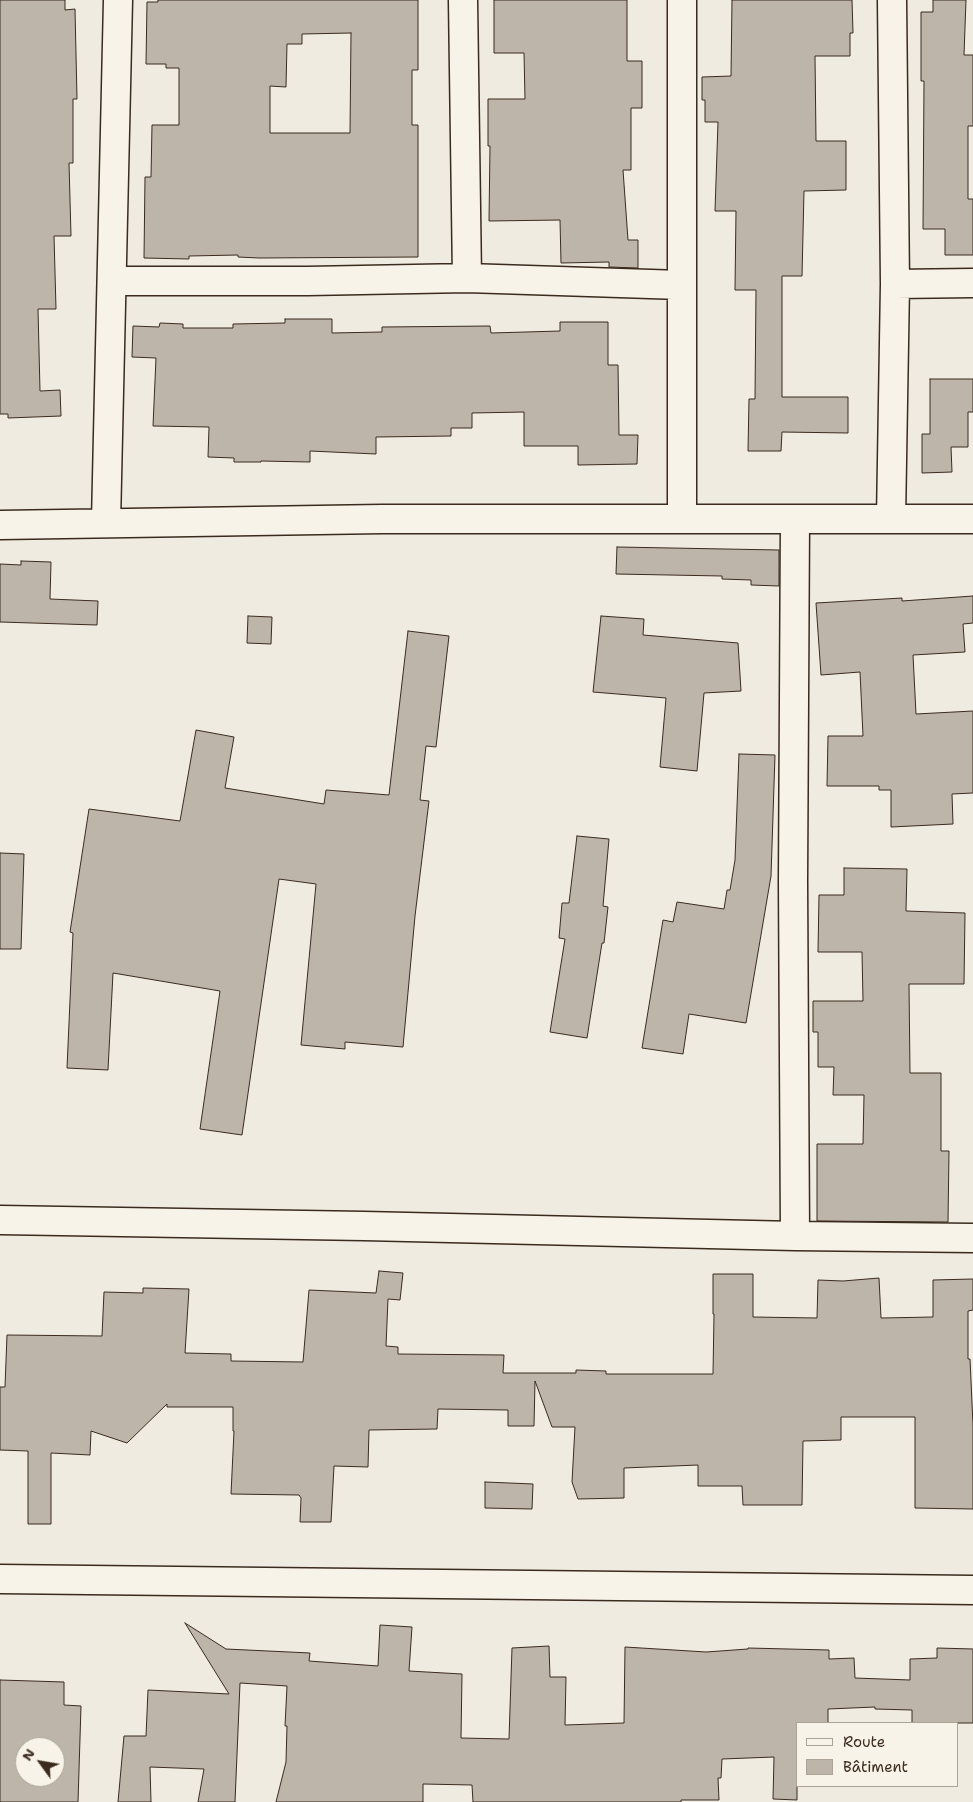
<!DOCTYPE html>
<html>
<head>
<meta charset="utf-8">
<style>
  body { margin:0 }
  #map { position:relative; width:973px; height:1802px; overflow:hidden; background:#efebe0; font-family:"Shantell Sans",sans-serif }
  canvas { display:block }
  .legend { position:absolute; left:796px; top:1722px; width:162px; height:65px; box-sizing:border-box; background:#f7f3e8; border:1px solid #aca397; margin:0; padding:6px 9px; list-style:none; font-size:15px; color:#3b2a1e }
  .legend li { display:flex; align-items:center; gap:10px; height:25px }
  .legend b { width:25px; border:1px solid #aca397 }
  .north { position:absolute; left:15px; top:1737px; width:50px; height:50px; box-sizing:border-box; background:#f7f3e8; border:1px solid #aca397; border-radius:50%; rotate:302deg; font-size:14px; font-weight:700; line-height:20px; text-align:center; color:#3b2a1e }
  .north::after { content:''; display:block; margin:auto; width:18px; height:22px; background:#3b2a1e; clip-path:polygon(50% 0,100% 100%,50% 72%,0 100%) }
</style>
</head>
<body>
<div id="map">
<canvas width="973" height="1802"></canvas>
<ul class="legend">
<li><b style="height:6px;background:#f7f3e8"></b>Route</li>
<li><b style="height:14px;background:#bdb5aa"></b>Bâtiment</li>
</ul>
<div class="north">N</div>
</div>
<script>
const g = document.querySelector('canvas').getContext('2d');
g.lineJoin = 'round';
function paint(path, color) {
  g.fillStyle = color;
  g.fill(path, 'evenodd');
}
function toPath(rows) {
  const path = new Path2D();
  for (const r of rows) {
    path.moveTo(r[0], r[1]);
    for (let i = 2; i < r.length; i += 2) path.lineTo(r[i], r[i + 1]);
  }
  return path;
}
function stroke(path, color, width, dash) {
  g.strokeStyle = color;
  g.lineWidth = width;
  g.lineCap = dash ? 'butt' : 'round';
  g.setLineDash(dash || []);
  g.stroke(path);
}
const building = toPath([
  [0,0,65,0,65,10,75,9,77,99,73,99,73,163,69,163,71,236,54,236,56,309,38,309,40,391,60,390,61,416,8,418,8,414,0,414,0,0],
  [158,0,418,0,418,70,412,70,412,125,418,125,418,257,259,258,238,257,238,255,189,256,189,259,144,258,145,177,151,177,152,125,179,125,179,68,166,68,166,64,146,64,147,2,158,2,158,0],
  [351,33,350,133,270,133,270,86,286,87,287,44,302,44,302,34,351,33],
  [494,0,627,0,627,61,642,61,642,108,631,108,631,170,623,170,628,240,638,240,638,268,609,267,609,262,561,263,560,220,489,221,490,146,488,146,488,99,525,99,524,53,494,53,494,0],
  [732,0,852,0,853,33,850,33,850,56,815,56,816,141,846,141,846,190,804,191,802,276,782,276,782,397,848,397,848,433,782,432,781,451,748,451,749,399,755,399,756,290,735,290,736,211,715,211,718,122,705,122,705,100,702,100,702,77,731,76,732,0],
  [933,0,966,0,964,55,973,55,973,126,968,126,968,199,973,199,973,255,945,255,945,229,923,229,924,81,921,81,921,12,933,12,933,0],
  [285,319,332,319,332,333,382,332,382,327,490,326,491,333,560,331,560,322,608,322,608,365,618,365,619,435,638,435,637,464,578,465,578,446,524,446,524,412,472,413,472,428,451,428,451,436,376,437,376,454,310,451,310,462,261,461,261,462,234,462,234,458,208,457,209,427,153,426,156,358,132,357,133,326,159,327,160,323,183,324,183,328,233,328,233,324,285,323,285,319],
  [930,379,973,379,973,412,968,412,968,447,951,447,952,472,922,473,922,434,930,434,930,379],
  [617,547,779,550,779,586,751,585,751,580,722,579,722,576,616,574,617,547],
  [21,561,51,562,50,599,98,601,97,625,0,622,0,564,21,565,21,561],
  [973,596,973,623,963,624,965,652,913,655,916,714,973,711,973,793,952,794,953,824,891,827,891,790,879,790,879,786,827,786,828,736,863,736,860,672,821,675,816,603,902,598,902,601,973,596],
  [248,616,272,617,271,644,247,643,248,616],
  [601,616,644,619,643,635,738,643,741,691,704,693,697,771,660,767,666,698,593,692,601,616],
  [408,631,449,636,436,747,426,746,420,800,429,801,415,916,403,1047,345,1042,345,1049,301,1045,316,884,279,879,242,1135,200,1129,220,991,113,973,108,1070,67,1068,73,933,70,932,89,809,180,821,196,730,234,737,225,788,324,804,326,790,389,795,408,631],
  [739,754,775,755,771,876,746,1023,689,1014,683,1054,642,1048,663,920,673,922,677,902,724,909,727,890,730,890,735,860,739,754],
  [577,836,609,839,603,906,608,907,604,943,602,943,587,1038,550,1032,565,939,559,938,562,903,569,903,577,836],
  [0,853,24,854,21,949,0,949,0,853],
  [844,868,907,869,906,911,965,913,964,984,909,984,910,1073,941,1073,941,1151,949,1151,948,1222,817,1221,817,1144,863,1144,864,1095,833,1095,834,1067,818,1067,818,1032,813,1032,813,1001,863,1001,862,952,818,952,819,895,844,895,844,868],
  [379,1271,403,1273,400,1300,388,1299,386,1346,398,1347,398,1354,504,1355,503,1373,576,1373,576,1370,606,1371,606,1374,713,1374,714,1314,713,1314,713,1274,753,1274,753,1317,817,1318,818,1280,843,1281,879,1278,881,1318,933,1317,933,1280,973,1279,973,1310,968,1311,968,1359,970,1359,973,1425,973,1509,915,1508,915,1417,841,1417,841,1440,803,1441,802,1505,743,1505,742,1486,698,1486,698,1465,624,1468,624,1498,578,1499,572,1482,575,1427,552,1427,535,1381,534,1426,508,1426,508,1410,438,1409,437,1429,369,1430,368,1467,334,1466,331,1522,300,1522,301,1498,299,1495,231,1494,234,1431,233,1431,233,1407,167,1407,167,1404,127,1443,91,1431,90,1455,51,1453,51,1524,28,1524,28,1451,0,1450,0,1387,5,1387,7,1335,102,1336,104,1292,143,1293,143,1288,189,1289,185,1353,231,1354,231,1361,303,1362,309,1290,376,1293,379,1271],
  [485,1482,533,1484,532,1509,485,1508,485,1482],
  [185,1623,226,1649,310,1653,309,1661,378,1666,380,1625,412,1627,409,1671,462,1674,461,1738,509,1739,512,1648,549,1646,550,1677,566,1677,565,1725,624,1723,625,1647,706,1652,748,1649,748,1648,829,1650,829,1659,854,1658,855,1678,910,1680,910,1659,937,1658,937,1648,973,1649,973,1723,912,1723,912,1710,875,1709,875,1707,828,1709,828,1723,797,1723,797,1800,773,1799,774,1757,722,1759,721,1778,718,1778,719,1800,681,1800,681,1802,473,1802,472,1785,423,1784,423,1802,276,1802,286,1762,287,1726,285,1726,287,1686,240,1683,235,1802,198,1802,204,1769,150,1767,151,1802,118,1802,124,1736,146,1736,148,1690,229,1694,185,1623],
  [0,1680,64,1682,64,1705,81,1706,78,1802,0,1802,0,1680],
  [25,1747,55,1747,55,1777,25,1777,25,1747]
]);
paint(building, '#bdb5aa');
stroke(building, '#3b2a1e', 1);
const minor = toPath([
  [463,0,467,278],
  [682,0,682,517],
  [112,281,308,281,467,278,681,285],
  [895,284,973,283],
  [891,519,895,284,892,0],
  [106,522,118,0],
  [0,525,382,519,973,519],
  [0,1220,364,1226,795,1236,973,1238],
  [795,1236,793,881,795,519],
  [0,1579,973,1590]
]);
stroke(minor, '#3b2a1e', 31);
stroke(minor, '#f7f3e8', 28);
</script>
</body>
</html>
